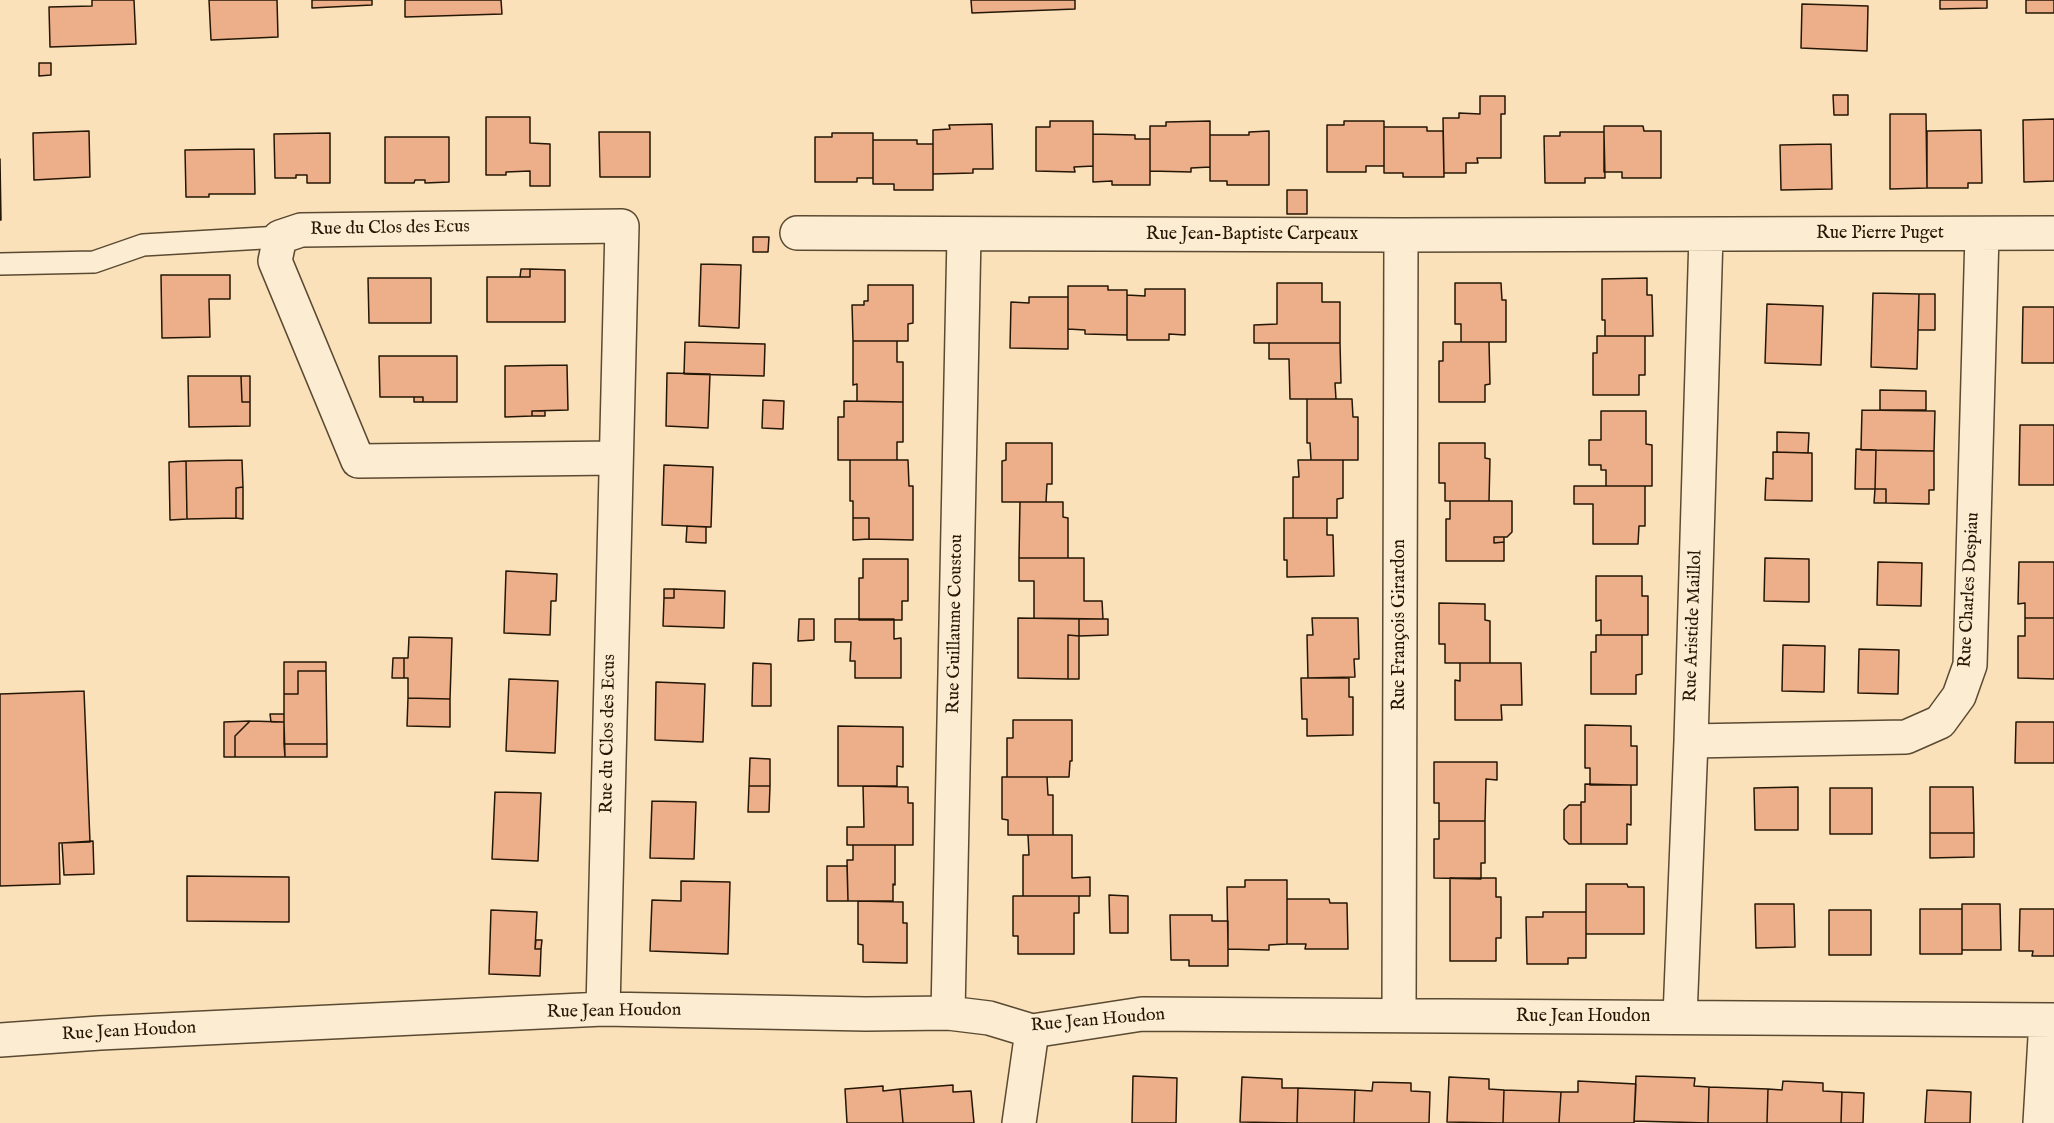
<!DOCTYPE html>
<html>
<head>
<meta charset="utf-8">
<style>
  body { margin:0 }
  canvas { display:block; background:#fbe1b9 }
</style>
</head>
<body>
<canvas width="2054" height="1123"></canvas>
<script>
const g = document.querySelector('canvas').getContext('2d');
g.lineJoin = 'round';
function paint(path, color) {
  g.fillStyle = color;
  g.fill(path, 'evenodd');
}
function toPath(rows) {
  const path = new Path2D();
  for (const r of rows) {
    path.moveTo(r[0], r[1]);
    for (let i = 2; i < r.length; i += 2) path.lineTo(r[i], r[i + 1]);
  }
  return path;
}
function stroke(path, color, width, dash) {
  g.strokeStyle = color;
  g.lineWidth = width;
  g.lineCap = dash ? 'butt' : 'round';
  g.setLineDash(dash || []);
  g.stroke(path);
}
function write(font, color, halo, rows, align = 'center') {
  g.font = font + ' "IM FELL English",serif';
  g.lineWidth = 4.5;
  g.setLineDash([]);
  g.textBaseline = 'middle';
  g.strokeStyle = halo;
  g.fillStyle = color;
  for (const [text, x, y, turn = 0] of rows) {
    g.save();
    g.translate(x, y);
    g.rotate((+turn || 0) * Math.PI / 180);
    g.textAlign = isNaN(turn) ? turn : align;
    if (halo) g.strokeText(text, 0, 0);
    g.fillText(text, 0, 0);
    g.restore();
  }
}
const building = toPath([
  [92,0,134,0,136,44,50,47,49,7,92,6,92,0],
  [209,0,277,0,278,37,211,40,209,0],
  [312,0,372,0,372,5,312,8,312,0],
  [405,0,501,0,502,14,405,17,405,0],
  [971,0,1075,0,1075,9,972,13,971,0],
  [1940,0,1987,0,1987,8,1940,9,1940,0],
  [2026,0,2054,0,2054,13,2026,13,2026,0],
  [1802,4,1868,6,1867,51,1801,48,1802,4],
  [39,63,51,63,51,75,39,76,39,63],
  [1833,95,1848,95,1848,115,1834,115,1833,95],
  [1480,96,1505,96,1505,114,1501,114,1501,158,1477,158,1478,163,1466,163,1466,173,1444,173,1443,118,1459,118,1459,113,1480,114,1480,96],
  [1890,114,1926,114,1927,188,1890,189,1890,114],
  [486,117,530,117,530,143,550,144,550,186,530,186,530,171,506,172,506,175,486,175,486,117],
  [2054,119,2054,181,2024,182,2023,120,2054,119],
  [1050,121,1093,121,1093,166,1074,167,1075,172,1036,171,1036,127,1050,127,1050,121],
  [1210,121,1210,167,1191,168,1191,172,1150,171,1150,126,1166,126,1166,122,1210,121],
  [1344,121,1384,121,1384,166,1366,166,1366,172,1327,172,1327,125,1344,125,1344,121],
  [992,124,993,169,973,169,973,173,933,174,933,130,950,129,949,125,992,124],
  [1604,126,1643,126,1644,131,1661,131,1661,178,1622,178,1622,172,1604,172,1604,126],
  [1384,127,1427,127,1427,131,1443,131,1444,177,1403,177,1403,173,1384,173,1384,127],
  [1981,130,1982,183,1968,183,1968,188,1927,188,1927,131,1981,130],
  [89,131,90,177,34,180,33,133,89,131],
  [1269,131,1269,185,1227,185,1227,181,1210,181,1210,135,1249,135,1249,132,1269,131],
  [599,132,650,132,650,177,600,177,599,132],
  [1560,132,1604,132,1605,178,1585,178,1585,183,1545,183,1544,136,1560,136,1560,132],
  [330,133,330,183,307,183,307,175,296,175,296,178,275,178,274,134,330,133],
  [832,133,873,133,873,178,857,178,857,182,815,182,815,137,832,137,832,133],
  [1093,134,1135,135,1135,139,1150,139,1150,185,1112,185,1112,181,1093,182,1093,134],
  [385,137,449,137,449,182,425,183,425,180,415,180,414,183,385,183,385,137],
  [873,140,917,140,917,144,933,144,933,190,894,190,894,184,873,184,873,140],
  [1831,144,1832,189,1781,190,1780,145,1831,144],
  [254,149,255,194,209,194,209,197,186,197,185,150,254,149],
  [0,159,1,220,0,220,0,159],
  [1287,190,1307,190,1307,214,1287,214,1287,190],
  [753,237,769,237,768,252,753,252,753,237],
  [701,264,741,265,739,328,699,326,701,264],
  [521,269,530,269,530,277,520,277,521,269],
  [530,269,565,270,565,322,487,322,487,277,530,277,530,269],
  [161,275,230,275,230,299,209,299,210,337,162,338,161,275],
  [368,278,431,278,431,323,369,323,368,278],
  [1647,278,1647,295,1652,295,1653,336,1605,336,1605,320,1602,320,1602,279,1647,278],
  [1277,283,1322,283,1322,302,1340,302,1340,343,1254,343,1254,325,1277,324,1277,283],
  [1455,283,1501,283,1502,300,1506,300,1506,342,1461,342,1461,324,1455,324,1455,283],
  [868,285,913,285,913,323,908,324,908,341,853,341,852,305,864,305,864,301,868,301,868,285],
  [1068,286,1108,286,1108,290,1127,290,1127,335,1085,334,1085,330,1068,329,1068,286],
  [1145,289,1185,289,1185,335,1169,334,1169,340,1127,340,1127,295,1145,296,1145,289],
  [1873,293,1919,294,1917,369,1871,367,1873,293],
  [1919,294,1935,294,1935,330,1918,330,1919,294],
  [1029,297,1068,297,1068,349,1010,348,1011,302,1029,303,1029,297],
  [1767,304,1823,306,1821,365,1765,363,1767,304],
  [2023,307,2054,307,2054,363,2022,363,2023,307],
  [1597,336,1645,336,1645,375,1639,375,1639,395,1593,395,1593,353,1597,353,1597,336],
  [853,341,897,341,897,362,903,362,903,402,857,401,857,384,853,385,853,341],
  [685,342,765,344,764,376,684,374,685,342],
  [1443,342,1489,342,1490,384,1485,385,1485,402,1439,402,1439,361,1443,361,1443,342],
  [1269,343,1340,343,1341,383,1335,383,1336,399,1290,399,1289,359,1269,359,1269,343],
  [379,356,457,356,457,402,423,402,423,397,380,397,379,356],
  [567,365,568,410,532,411,532,416,505,417,505,366,567,365],
  [667,373,710,374,708,428,666,426,667,373],
  [188,376,241,376,242,402,250,402,250,426,189,427,188,376],
  [241,376,250,376,250,402,242,402,241,376],
  [1880,390,1926,391,1926,410,1880,410,1880,390],
  [414,397,423,397,423,402,414,402,414,397],
  [1307,399,1352,399,1353,417,1358,417,1358,460,1311,460,1310,443,1307,443,1307,399],
  [763,400,784,401,783,429,762,428,763,400],
  [844,401,903,402,903,442,897,442,897,460,838,460,838,417,844,417,844,401],
  [1862,410,1935,411,1934,451,1861,450,1862,410],
  [532,411,545,411,545,416,532,416,532,411],
  [1601,411,1646,411,1646,444,1652,445,1652,486,1606,486,1606,470,1601,470,1601,465,1589,465,1589,440,1601,440,1601,411],
  [2020,425,2054,425,2054,485,2019,485,2020,425],
  [1777,432,1809,433,1808,453,1777,452,1777,432],
  [1006,443,1052,443,1052,484,1047,484,1046,502,1002,502,1002,461,1006,460,1006,443],
  [1439,443,1485,443,1485,458,1490,459,1489,501,1445,501,1445,483,1439,483,1439,443],
  [1856,449,1876,450,1875,489,1855,489,1856,449],
  [1876,450,1934,451,1934,490,1929,490,1929,504,1886,503,1886,489,1875,489,1876,450],
  [1773,452,1812,453,1812,501,1765,500,1766,478,1773,479,1773,452],
  [242,460,243,487,236,488,236,518,187,519,186,461,242,460],
  [850,460,908,460,909,486,913,486,913,540,869,539,869,518,853,518,853,501,850,501,850,460],
  [1298,460,1343,460,1343,498,1337,499,1337,518,1293,518,1293,477,1299,477,1298,460],
  [186,461,187,519,170,520,169,462,186,461],
  [664,465,713,467,711,527,662,525,664,465],
  [1574,486,1645,486,1645,526,1639,526,1638,544,1593,544,1593,504,1574,504,1574,486],
  [243,487,243,519,236,518,236,488,243,487],
  [1875,489,1886,489,1886,503,1874,503,1875,489],
  [1450,501,1512,501,1512,532,1507,537,1494,537,1494,543,1504,542,1504,561,1446,561,1446,519,1450,519,1450,501],
  [1020,502,1063,502,1063,517,1068,518,1068,558,1019,558,1020,502],
  [853,518,869,518,869,539,853,540,853,518],
  [1284,518,1327,518,1327,535,1333,535,1334,576,1287,577,1287,560,1284,560,1284,518],
  [687,526,706,527,706,543,686,542,687,526],
  [1494,537,1504,537,1504,542,1494,543,1494,537],
  [1019,558,1084,558,1084,601,1102,601,1103,619,1034,618,1034,581,1019,581,1019,558],
  [1765,558,1809,559,1809,602,1764,601,1765,558],
  [863,559,908,559,908,601,902,601,902,620,859,620,859,578,863,578,863,559],
  [1878,562,1922,563,1921,606,1877,605,1878,562],
  [2019,562,2054,562,2054,618,2025,618,2025,603,2018,604,2019,562],
  [506,571,557,574,556,601,551,601,550,635,504,633,506,571],
  [1596,576,1642,576,1642,596,1648,596,1648,635,1601,635,1601,620,1596,621,1596,576],
  [664,589,674,589,674,598,664,598,664,589],
  [674,589,725,591,724,628,663,626,664,598,674,598,674,589],
  [1439,603,1485,604,1485,620,1490,621,1490,663,1445,663,1445,644,1439,644,1439,603],
  [1018,618,1079,619,1079,636,1068,635,1068,679,1018,678,1018,618],
  [1312,618,1358,618,1359,659,1354,659,1355,677,1308,678,1307,635,1313,635,1312,618],
  [2025,618,2054,618,2054,679,2018,678,2018,636,2025,636,2025,618],
  [799,619,814,619,814,640,798,641,799,619],
  [835,619,894,619,894,639,901,638,901,678,855,678,855,661,850,661,851,642,835,642,835,619],
  [1079,619,1108,619,1108,635,1079,636,1079,619],
  [1068,635,1079,636,1079,679,1068,679,1068,635],
  [1596,635,1642,635,1642,674,1636,675,1636,694,1591,694,1591,652,1596,652,1596,635],
  [409,637,452,638,450,699,408,698,408,678,404,678,404,658,408,658,409,637],
  [1783,645,1825,646,1824,692,1782,691,1783,645],
  [1859,649,1899,650,1898,694,1858,693,1859,649],
  [393,658,404,658,404,678,392,678,393,658],
  [284,662,326,662,326,671,298,671,298,694,284,694,284,662],
  [753,663,771,664,771,706,752,706,753,663],
  [1460,663,1521,663,1522,705,1501,705,1502,720,1455,720,1455,680,1460,681,1460,663],
  [298,671,326,671,327,744,284,744,284,694,298,694,298,671],
  [1301,678,1349,678,1349,697,1353,697,1353,735,1307,736,1307,719,1302,719,1301,678],
  [509,679,558,681,555,753,506,751,509,679],
  [656,682,705,684,703,742,655,740,656,682],
  [84,691,90,842,59,843,60,884,0,886,0,694,84,691],
  [408,698,450,699,450,727,407,726,408,698],
  [270,714,284,714,284,722,271,722,270,714],
  [1013,720,1072,720,1072,761,1070,761,1069,777,1007,777,1007,738,1013,738,1013,720],
  [250,721,235,736,235,757,224,757,224,722,250,721],
  [250,721,284,722,285,757,235,757,235,736,250,721],
  [2016,722,2054,722,2054,763,2015,763,2016,722],
  [1585,725,1631,726,1631,746,1637,746,1637,785,1590,785,1590,768,1585,768,1585,725],
  [838,726,903,727,903,767,897,766,897,786,838,786,838,726],
  [284,744,327,744,327,757,285,757,284,744],
  [750,758,770,759,770,786,749,786,750,758],
  [1434,762,1497,762,1497,780,1486,779,1485,821,1439,821,1439,803,1434,803,1434,762],
  [1002,777,1047,777,1048,795,1053,795,1053,835,1008,835,1008,820,1002,819,1002,777],
  [1585,784,1631,785,1631,825,1627,824,1627,844,1581,844,1581,802,1585,802,1585,784],
  [749,786,770,786,769,812,748,812,749,786],
  [863,786,908,787,908,803,913,803,913,845,847,845,847,827,864,827,863,786],
  [1798,787,1798,830,1755,830,1754,788,1798,787],
  [1930,787,1973,787,1974,833,1930,833,1930,787],
  [1830,788,1872,788,1872,834,1830,834,1830,788],
  [495,792,541,793,538,861,492,859,495,792],
  [652,801,696,802,694,859,650,858,652,801],
  [1569,805,1581,805,1581,844,1569,844,1564,839,1564,810,1569,805],
  [1439,821,1485,821,1485,863,1481,863,1481,879,1434,878,1434,839,1439,839,1439,821],
  [1930,833,1974,833,1974,857,1930,858,1930,833],
  [1028,835,1072,835,1072,878,1090,877,1090,896,1023,896,1023,855,1029,855,1028,835],
  [93,841,94,874,64,875,62,843,93,841],
  [853,845,895,845,895,885,893,884,893,901,848,901,847,860,853,860,853,845],
  [827,866,847,866,848,901,827,901,827,866],
  [187,876,289,877,289,922,187,921,187,876],
  [1450,878,1496,878,1496,897,1501,897,1501,938,1496,938,1496,961,1450,961,1450,878],
  [1245,880,1287,880,1287,944,1269,945,1269,950,1228,949,1227,887,1245,887,1245,880],
  [681,881,730,882,728,954,650,951,652,900,681,901,681,881],
  [1586,884,1627,884,1628,887,1644,887,1644,934,1586,934,1586,884],
  [1109,895,1128,896,1128,933,1110,933,1109,895],
  [1013,896,1079,896,1079,913,1074,913,1074,954,1018,954,1018,936,1013,936,1013,896],
  [1287,899,1329,899,1330,903,1347,903,1348,949,1305,949,1306,944,1287,944,1287,899],
  [858,901,903,902,903,923,907,923,907,963,863,962,863,945,858,944,858,901],
  [1755,904,1794,904,1795,947,1756,948,1755,904],
  [1962,904,2000,904,2001,950,1962,950,1962,904],
  [1920,909,1962,909,1962,954,1920,954,1920,909],
  [2020,909,2054,909,2054,956,2032,956,2033,951,2019,951,2020,909],
  [491,910,537,912,535,949,541,949,540,976,489,974,491,910],
  [1829,910,1871,910,1871,955,1829,955,1829,910],
  [1543,912,1586,912,1586,958,1568,958,1568,964,1527,964,1526,917,1543,917,1543,912],
  [1170,915,1212,915,1212,921,1228,921,1228,966,1189,966,1189,960,1171,960,1170,915],
  [536,940,542,940,541,949,535,949,536,940],
  [1133,1076,1177,1078,1176,1123,1132,1123,1133,1076],
  [1636,1076,1695,1078,1694,1086,1709,1087,1708,1123,1634,1121,1636,1076],
  [1242,1077,1282,1079,1282,1088,1298,1088,1297,1123,1240,1122,1242,1077],
  [1449,1077,1489,1079,1489,1089,1504,1090,1503,1123,1447,1122,1449,1077],
  [1578,1081,1636,1084,1634,1123,1559,1123,1561,1092,1578,1092,1578,1081],
  [1783,1081,1823,1083,1823,1091,1842,1092,1841,1123,1767,1123,1768,1089,1782,1090,1783,1081],
  [1373,1082,1411,1083,1411,1091,1430,1092,1429,1123,1354,1123,1355,1090,1372,1091,1373,1082],
  [953,1085,953,1092,971,1091,974,1123,903,1123,900,1089,953,1085],
  [883,1086,883,1091,900,1089,903,1123,847,1123,845,1089,883,1086],
  [1709,1087,1768,1089,1767,1123,1708,1123,1709,1087],
  [1298,1088,1355,1090,1354,1123,1297,1123,1298,1088],
  [1504,1090,1561,1092,1559,1123,1503,1123,1504,1090],
  [1927,1090,1971,1092,1970,1123,1925,1123,1927,1090],
  [1842,1092,1864,1093,1863,1123,1841,1123,1842,1092]
]);
paint(building, '#edae8a');
stroke(building, '#251705', 1.5);
const service = toPath([
  [0,264,94,262,143,245,280,237]
]);
const minor = toPath([
  [797,233,1401,235,2054,233],
  [1691,741,1906,737,1940,722,1959,696,1970,665,1982,234],
  [603,1009,622,226,301,230,280,237,275,261,358,461,615,458],
  [948,1013,964,235],
  [1399,1015,1401,235],
  [1680,1017,1691,741,1706,235],
  [0,1040,100,1033,603,1009,866,1014,948,1013,989,1018,1032,1031,1142,1014,2054,1020],
  [1019,1123,1032,1031],
  [2040,1123,2046,1020]
]);
stroke(service, '#5a4a32', 24);
stroke(minor, '#5a4a32', 36);
stroke(service, '#fcecd2', 21);
stroke(minor, '#fcecd2', 33);
write('18px', '#251705', '#fcecd2', [
  ["Rue du Clos des Ecus",390,229,-1],
  ["Rue Pierre Puget",1880,234],
  ["Rue Jean-Baptiste Carpeaux",1252,235],
  ["Rue Charles Despiau",1970,590,-87],
  ["Rue Guillaume Coustou",956,624,-89],
  ["Rue François Girardon",1400,625,-90],
  ["Rue Aristide Maillol",1694,626,-88],
  ["Rue du Clos des Ecus",609,734,-89],
  ["Rue Jean Houdon",614,1012,-1],
  ["Rue Jean Houdon",1583,1017],
  ["Rue Jean Houdon",1098,1021,-5],
  ["Rue Jean Houdon",129,1032,-3]
]);
</script>
</body>
</html>
